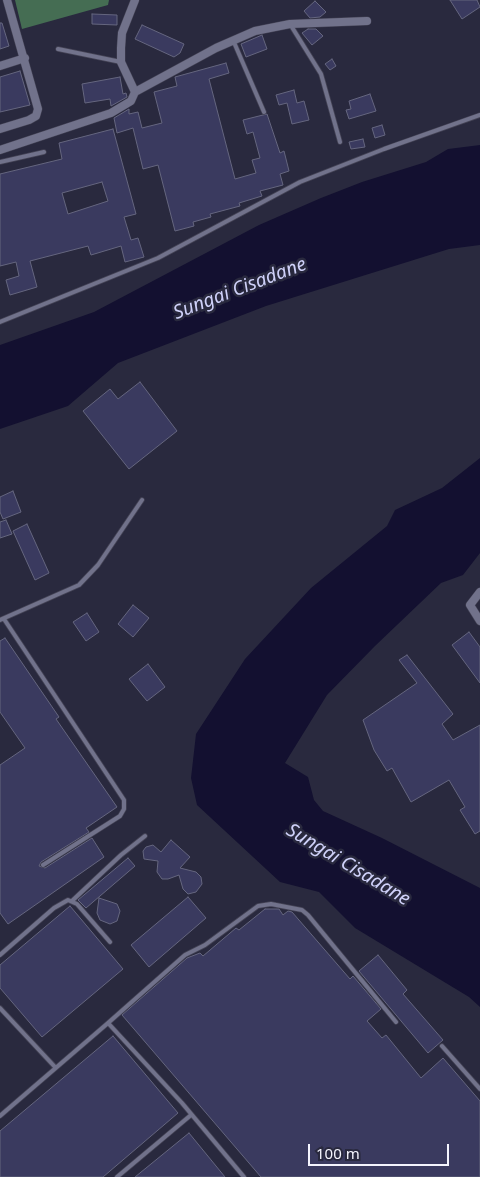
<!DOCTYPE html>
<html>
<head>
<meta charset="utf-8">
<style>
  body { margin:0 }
  #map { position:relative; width:480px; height:1177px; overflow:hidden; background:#29293e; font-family:"Noto Sans",sans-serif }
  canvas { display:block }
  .scale { position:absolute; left:308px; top:1144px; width:141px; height:22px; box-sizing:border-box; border:2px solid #f4f4fd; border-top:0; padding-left:6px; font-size:15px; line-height:18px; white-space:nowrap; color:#f4f4fd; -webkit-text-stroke:4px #29293e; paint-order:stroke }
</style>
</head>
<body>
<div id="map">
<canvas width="480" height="1177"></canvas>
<div class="scale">100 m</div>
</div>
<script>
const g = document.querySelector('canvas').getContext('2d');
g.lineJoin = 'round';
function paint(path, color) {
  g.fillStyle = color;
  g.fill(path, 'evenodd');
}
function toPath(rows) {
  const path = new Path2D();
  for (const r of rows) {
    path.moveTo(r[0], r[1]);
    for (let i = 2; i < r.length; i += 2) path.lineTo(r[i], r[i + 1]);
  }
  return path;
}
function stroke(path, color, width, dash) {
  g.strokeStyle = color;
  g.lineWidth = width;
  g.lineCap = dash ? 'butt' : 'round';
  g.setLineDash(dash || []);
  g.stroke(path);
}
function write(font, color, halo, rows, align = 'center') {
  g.font = font + ' "Noto Sans",sans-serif';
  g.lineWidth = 5;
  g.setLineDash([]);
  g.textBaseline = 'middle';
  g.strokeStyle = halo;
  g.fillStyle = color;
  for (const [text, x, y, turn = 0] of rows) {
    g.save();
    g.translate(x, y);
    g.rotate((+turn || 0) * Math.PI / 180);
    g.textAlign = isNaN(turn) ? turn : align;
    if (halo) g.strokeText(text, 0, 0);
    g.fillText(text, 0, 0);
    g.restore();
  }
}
paint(toPath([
  [15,0,109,0,108,5,22,29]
]), '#456d53');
paint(toPath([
  [480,145,480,245,449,249,266,306,118,363,68,406,0,429,0,345,94,312,259,225,321,198,362,182,426,162,448,149],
  [480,458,480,553,463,575,441,583,375,646,327,695,285,763,308,777,314,800,323,811,382,838,480,888,480,1007,469,997,355,928,319,892,280,882,197,805,191,778,196,734,245,659,311,588,387,526,395,510,442,488]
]), '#131030');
const building = toPath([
  [450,0,477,0,480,7,462,19,450,0],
  [315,1,326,12,320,17,310,18,304,11,315,1],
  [92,14,117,15,117,25,92,24,92,14],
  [0,23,2,23,9,46,0,49,0,23],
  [142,25,184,44,180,53,174,57,135,39,142,25],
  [308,29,316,29,323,36,312,45,302,33,308,29],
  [262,35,267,49,246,57,241,44,262,35],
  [332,59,336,66,330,70,325,64,332,59],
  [226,63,229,73,209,79,235,179,256,173,252,160,260,158,253,132,247,134,243,120,267,114,280,153,284,151,289,171,280,174,283,185,260,191,262,196,239,203,240,206,210,214,211,217,193,222,194,226,175,231,158,165,143,169,133,128,117,133,114,118,129,109,129,114,138,112,142,128,162,123,154,92,177,86,175,77,226,63],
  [20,71,30,105,0,112,0,77,20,71],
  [120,77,123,94,126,93,127,97,111,106,110,99,85,103,82,84,120,77],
  [294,90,297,103,304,101,309,120,292,124,287,103,279,105,276,95,294,90],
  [370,94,376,111,349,119,346,110,351,109,349,101,370,94],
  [382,125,385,135,375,138,372,128,382,125],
  [113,129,136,214,124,217,131,240,138,238,144,257,125,262,121,246,91,255,88,246,30,261,37,287,10,295,6,280,19,276,16,262,0,266,0,174,62,159,59,143,113,129],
  [102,182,108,201,68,214,62,193,102,182],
  [363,139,365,147,351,149,349,142,363,139],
  [140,382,177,431,129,469,83,411,110,389,118,399,140,382],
  [13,491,21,512,3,519,0,512,0,497,13,491],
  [6,520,12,534,0,538,0,522,6,520],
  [27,524,49,573,35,580,13,531,27,524],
  [133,605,149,618,133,637,118,624,133,605],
  [87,613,99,632,86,641,73,622,87,613],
  [469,632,480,647,480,683,452,645,469,632],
  [5,638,59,717,56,719,117,807,86,828,89,832,41,862,39,866,45,868,92,838,104,857,8,924,0,913,0,765,25,748,0,712,0,641,5,638],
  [407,655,453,714,442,724,453,740,480,725,480,831,475,834,460,810,465,807,449,780,411,802,392,768,387,771,374,750,363,720,417,683,399,660,407,655],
  [148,664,165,687,147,701,129,679,148,664],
  [171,840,190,857,180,868,196,872,201,877,202,884,196,892,188,894,183,889,179,875,168,879,162,879,157,872,158,861,144,859,143,851,146,847,153,845,161,852,171,840],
  [128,858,135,866,86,908,78,900,128,858],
  [188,897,206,918,149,967,131,945,188,897],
  [99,898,117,904,120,911,117,921,110,924,100,920,97,913,99,898],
  [70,906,123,969,42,1037,0,988,0,965,70,906],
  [265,909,279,909,283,915,288,911,292,912,350,979,353,976,381,1009,367,1021,382,1038,386,1035,421,1078,443,1058,480,1101,480,1177,261,1177,122,1015,187,958,200,953,203,956,236,928,239,930,265,909],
  [378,955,407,990,403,994,443,1040,428,1053,359,971,378,955],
  [113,1036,178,1113,103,1177,0,1177,0,1131,113,1036],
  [189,1133,225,1177,135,1177,189,1133]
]);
paint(building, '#3a3a5f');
stroke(building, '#65667f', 1);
const service = toPath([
  [290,24,321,74,340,142],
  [233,40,264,112],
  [58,49,121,62],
  [0,162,44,152],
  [0,322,158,258,300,182,384,149,480,115],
  [4,619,124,800,124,809,120,816,43,865],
  [0,620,79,585,98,565,142,500],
  [73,900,121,855,145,836],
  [0,955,54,908,68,900,77,904,110,942],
  [0,1008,55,1067],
  [108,1023,185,955,205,945,258,906,271,904,302,910,308,915,396,1022],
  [442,1046,480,1089],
  [0,1116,108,1023,182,1103,244,1177],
  [117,1177,191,1115]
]);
const minor = toPath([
  [0,66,25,58],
  [135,92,216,48,255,31,290,24,367,21],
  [0,129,29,120,36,116,38,109,7,0],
  [0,150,111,113,131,101,135,92,121,62,121,48,122,33,135,0],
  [480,592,470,605,480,621]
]);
stroke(service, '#444355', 5.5);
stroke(minor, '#444355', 9);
stroke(service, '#71728b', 4);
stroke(minor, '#71728b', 8);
write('italic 19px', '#cfd1f9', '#29293e', [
  ["Sungai Cisadane",240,289,-21],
  ["Sungai Cisadane",348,865,31]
]);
</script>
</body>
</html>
